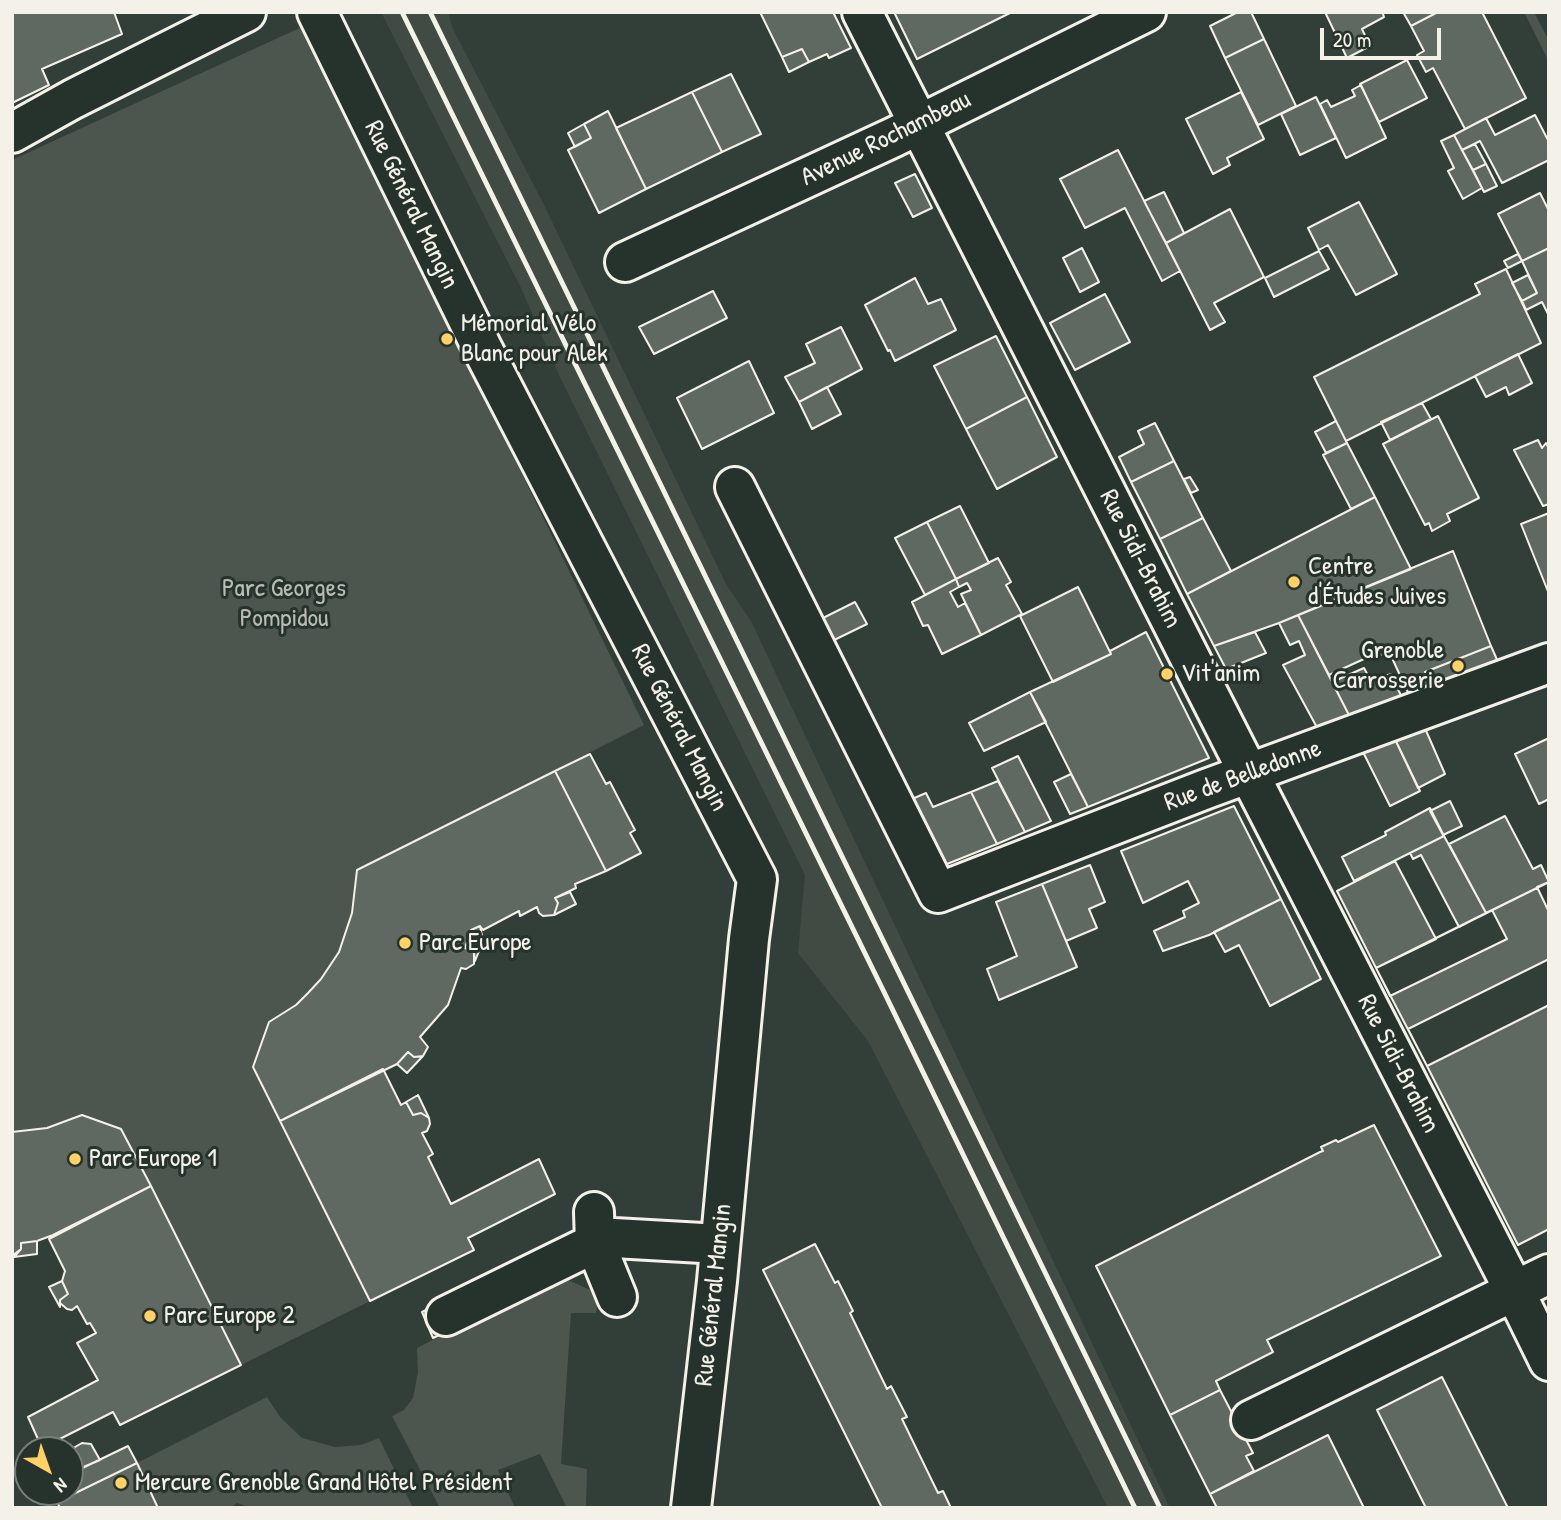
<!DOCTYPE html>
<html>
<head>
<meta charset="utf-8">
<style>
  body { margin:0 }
  #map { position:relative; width:1561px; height:1520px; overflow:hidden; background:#323e38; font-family:"Patrick Hand",sans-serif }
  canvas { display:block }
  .frame { position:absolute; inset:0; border:14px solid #f4f1e8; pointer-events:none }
  .north { position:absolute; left:14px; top:1436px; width:70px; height:70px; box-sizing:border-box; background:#26332d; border:2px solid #787f78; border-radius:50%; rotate:140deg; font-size:19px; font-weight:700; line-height:28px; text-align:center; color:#f4f1e8 }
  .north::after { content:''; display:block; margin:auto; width:24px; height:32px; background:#ffd166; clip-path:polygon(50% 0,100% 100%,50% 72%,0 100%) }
  .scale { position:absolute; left:1320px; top:28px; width:121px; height:32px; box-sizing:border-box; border:4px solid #f4f1e8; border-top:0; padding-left:9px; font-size:21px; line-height:24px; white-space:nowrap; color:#f4f1e8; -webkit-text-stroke:5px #26332d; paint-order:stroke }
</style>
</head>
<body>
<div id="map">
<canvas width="1561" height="1520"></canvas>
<div class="frame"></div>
<div class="north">N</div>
<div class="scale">20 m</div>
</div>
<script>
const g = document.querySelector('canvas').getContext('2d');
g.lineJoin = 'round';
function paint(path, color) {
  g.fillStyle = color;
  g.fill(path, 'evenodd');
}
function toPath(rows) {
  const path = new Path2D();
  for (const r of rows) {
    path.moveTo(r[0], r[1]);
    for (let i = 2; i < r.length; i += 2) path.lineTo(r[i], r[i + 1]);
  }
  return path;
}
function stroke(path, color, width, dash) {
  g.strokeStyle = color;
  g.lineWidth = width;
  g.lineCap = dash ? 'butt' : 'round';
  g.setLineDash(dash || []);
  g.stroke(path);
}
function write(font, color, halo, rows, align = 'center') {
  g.font = font + ' "Patrick Hand",sans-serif';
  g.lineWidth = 6;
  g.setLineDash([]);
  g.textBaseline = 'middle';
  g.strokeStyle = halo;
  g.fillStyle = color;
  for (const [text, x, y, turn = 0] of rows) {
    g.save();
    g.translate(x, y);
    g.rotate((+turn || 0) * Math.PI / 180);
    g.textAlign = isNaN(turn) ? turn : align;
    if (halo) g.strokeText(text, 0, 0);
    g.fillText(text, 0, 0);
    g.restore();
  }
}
paint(toPath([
  [381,12,448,12,453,29,543,203,726,584,751,621,1170,1508,1108,1508,868,1041,798,953,805,875,559,375,521,288]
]), '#404b44');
paint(toPath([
  [1524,12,1534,12,1549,41,1549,62],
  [304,26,644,725,357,870,352,913,339,952,321,979,308,993,296,1005,269,1022,253,1067,370,1301,241,1365,121,1129,82,1115,47,1128,12,1132,12,160],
  [568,1280,595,1292,598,1303,596,1313,571,1313,561,1464,587,1469,586,1508,567,1508,540,1454,498,1470,515,1508,440,1508,392,1416,404,1410,413,1398,418,1372,417,1348,545,1282],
  [267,1397,280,1417,302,1438,335,1447,361,1445,379,1438,413,1508,252,1508,237,1503,230,1508,158,1507,137,1463]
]), '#4c564f');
const building = toPath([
  [12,12,114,12,122,34,42,69,49,85,12,103,12,12],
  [760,12,833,12,851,48,829,58,827,54,809,62,802,49,782,57,760,12],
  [894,12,1012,12,917,59,894,12],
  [1238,12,1251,12,1264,39,1225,58,1210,26,1238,12],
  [1325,12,1386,12,1383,14,1384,17,1362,29,1370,46,1347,58,1325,12],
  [1403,12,1438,12,1411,26,1403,12],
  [1438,12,1482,12,1526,98,1465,129,1433,68,1426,72,1417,55,1424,51,1411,26,1438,12],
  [1264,39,1296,106,1258,125,1225,58,1264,39],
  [802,49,809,62,789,72,782,57,802,49],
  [1407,60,1427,98,1379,122,1360,84,1407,60],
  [731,74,761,134,722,152,692,92,731,74],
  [1361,85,1386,138,1346,158,1320,104,1327,100,1331,107,1355,96,1352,90,1361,85],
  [692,92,722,152,646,189,616,128,692,92],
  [1241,92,1264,139,1227,158,1230,165,1213,174,1186,119,1241,92],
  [1316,97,1336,138,1300,155,1281,114,1316,97],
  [608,111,646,189,599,213,568,150,591,138,584,124,608,111],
  [1535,115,1549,142,1549,160,1502,183,1480,141,1462,150,1454,135,1486,118,1495,135,1535,115],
  [584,124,591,138,575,147,568,133,584,124],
  [1454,135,1482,188,1463,199,1448,171,1454,168,1441,141,1454,135],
  [1475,144,1486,164,1473,170,1462,150,1475,144],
  [1118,150,1180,271,1162,281,1125,208,1085,228,1060,179,1118,150],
  [1486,164,1497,186,1484,192,1473,170,1486,164],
  [915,174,932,208,913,217,895,183,915,174],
  [1164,192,1184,233,1166,243,1144,201,1164,192],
  [1540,193,1549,211,1549,248,1522,261,1498,214,1540,193],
  [1359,202,1397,274,1356,295,1328,245,1319,250,1308,228,1359,202],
  [1230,209,1264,277,1214,303,1225,322,1210,330,1166,243,1230,209],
  [1082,248,1099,282,1080,292,1063,258,1082,248],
  [1549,248,1549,316,1542,302,1526,310,1522,301,1537,293,1522,261,1549,248],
  [1319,251,1329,269,1274,297,1265,278,1319,251],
  [1518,254,1522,261,1508,268,1504,261,1518,254],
  [1506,269,1541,343,1346,441,1314,377,1480,294,1475,284,1506,269],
  [1528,275,1537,293,1522,301,1512,283,1528,275],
  [915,278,928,304,941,299,956,330,895,361,890,350,888,351,865,305,915,278],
  [713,291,727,318,654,354,639,327,713,291],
  [1105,294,1130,342,1075,370,1050,323,1105,294],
  [841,327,862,369,799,402,785,377,815,363,806,344,841,327],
  [996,336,1027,397,966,429,934,366,996,336],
  [1518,354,1532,383,1509,395,1506,387,1486,397,1475,376,1518,354],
  [749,361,774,413,702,449,677,398,749,361],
  [827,387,841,414,812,429,799,402,827,387],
  [1027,397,1057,457,997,489,966,429,1027,397],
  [1422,403,1431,419,1390,440,1381,422,1422,403],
  [1438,416,1479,498,1447,514,1450,521,1432,531,1429,523,1425,525,1383,444,1438,416],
  [1336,421,1347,443,1326,453,1315,432,1336,421],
  [1155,423,1174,461,1131,482,1119,457,1144,444,1138,431,1155,423],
  [1538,440,1542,448,1546,443,1549,449,1549,504,1543,506,1514,450,1538,440],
  [1347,443,1375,497,1351,509,1323,455,1347,443],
  [1174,461,1203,518,1160,539,1131,482,1174,461],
  [1190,477,1198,490,1191,493,1184,479,1190,477],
  [1375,497,1411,569,1279,623,1214,646,1187,594,1375,497],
  [960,506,989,563,956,579,927,522,960,506],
  [1549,513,1549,594,1521,524,1549,513],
  [1203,518,1231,571,1187,594,1160,539,1203,518],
  [927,522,956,579,925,595,895,538,927,522],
  [1453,551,1491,646,1425,672,1432,687,1410,697,1392,658,1377,653,1329,675,1298,615,1453,551],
  [998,558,1011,582,1006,585,1022,614,981,635,961,594,971,590,967,583,959,587,956,579,998,558],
  [956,579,959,587,950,592,958,607,965,603,981,635,942,654,928,625,923,626,912,602,956,579],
  [1078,587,1111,654,1053,682,1020,616,1078,587],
  [855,602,867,624,828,643,817,621,855,602],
  [1298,615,1352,721,1320,733,1283,665,1305,655,1299,641,1290,645,1279,623,1298,615],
  [1146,632,1209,758,1088,807,1030,692,1111,654,1110,651,1146,632],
  [1255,632,1266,653,1226,669,1214,646,1255,632],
  [1491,646,1498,662,1432,687,1425,672,1491,646],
  [1364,668,1371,681,1391,674,1403,700,1352,721,1332,682,1364,668],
  [1030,692,1046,722,984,751,969,723,1030,692],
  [1424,726,1445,774,1418,788,1393,735,1424,726],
  [1393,735,1420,791,1390,806,1361,748,1393,735],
  [1549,738,1549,799,1539,804,1515,754,1549,738],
  [590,754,606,784,610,782,626,813,635,830,630,833,641,853,606,871,555,771,590,754],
  [1018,756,1051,821,1025,832,992,768,1018,756],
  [555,771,606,871,575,884,576,888,555,898,558,903,554,915,543,916,539,913,537,907,520,916,519,911,483,930,480,926,471,930,465,948,474,953,474,964,466,969,461,968,448,1005,420,1037,428,1047,423,1056,414,1057,408,1052,397,1064,280,1121,253,1067,269,1022,296,1005,308,993,321,979,339,952,352,913,357,870,555,771],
  [1071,774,1088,807,1070,814,1054,782,1071,774],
  [998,781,1025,832,997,844,971,792,998,781],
  [971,792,997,844,937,868,905,802,926,793,933,807,971,792],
  [1450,801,1462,826,1443,835,1430,811,1450,801],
  [1234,806,1281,899,1209,935,1163,951,1154,931,1185,917,1183,911,1199,903,1188,881,1143,903,1121,851,1234,806],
  [1430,808,1444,836,1354,881,1342,857,1386,835,1385,832,1430,808],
  [1505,816,1533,869,1541,865,1549,882,1486,913,1449,844,1505,816],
  [1444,836,1486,913,1459,927,1421,855,1413,859,1410,853,1444,836],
  [1395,861,1436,939,1376,968,1337,891,1395,861],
  [1090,865,1105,902,1089,909,1097,928,1066,941,1042,884,1090,865],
  [1549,882,1549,912,1537,887,1549,882],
  [1549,882,1549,1005,1427,1066,1376,968,1549,882],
  [1042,884,1077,967,999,1000,987,969,1017,956,996,902,1042,884],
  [570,892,576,904,554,915,558,903,555,898,570,892],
  [1281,899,1321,979,1270,1006,1239,945,1225,952,1214,932,1281,899],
  [1492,910,1507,939,1390,996,1376,968,1492,910],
  [480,926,483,941,475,961,474,953,465,948,471,930,480,926],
  [1549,959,1549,1005,1427,1066,1408,1029,1549,959],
  [1549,1005,1549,1229,1518,1245,1427,1066,1549,1005],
  [408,1052,414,1057,423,1056,407,1073,397,1064,408,1052],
  [383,1069,401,1105,406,1102,413,1115,421,1113,429,1118,430,1124,427,1131,422,1133,433,1154,428,1157,451,1204,539,1159,555,1194,468,1238,474,1250,370,1301,280,1121,383,1069],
  [418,1095,429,1118,421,1113,413,1115,406,1102,418,1095],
  [82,1115,121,1129,151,1186,53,1235,37,1241,21,1243,21,1249,12,1256,12,1132,47,1128,82,1115],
  [1374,1125,1441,1256,1267,1340,1273,1352,1216,1381,1220,1390,1170,1415,1096,1266,1320,1152,1323,1151,1321,1147,1336,1140,1338,1142,1374,1125],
  [151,1186,241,1365,120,1425,113,1412,42,1448,28,1417,98,1380,77,1343,96,1333,90,1323,87,1324,77,1306,72,1310,67,1309,60,1303,60,1307,60,1300,68,1294,62,1281,65,1271,49,1239,151,1186],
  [37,1241,37,1254,14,1257,21,1249,21,1243,37,1241],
  [815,1244,835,1283,838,1281,853,1311,850,1313,887,1389,891,1386,907,1417,902,1419,938,1493,943,1491,951,1508,882,1508,763,1270,815,1244],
  [62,1281,68,1294,60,1300,60,1307,49,1287,62,1281],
  [436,1305,448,1331,433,1338,422,1312,436,1305],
  [1442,1377,1508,1508,1426,1508,1377,1410,1442,1377],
  [1220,1390,1253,1453,1246,1456,1254,1471,1210,1494,1170,1415,1220,1390],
  [1328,1435,1364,1508,1217,1508,1210,1494,1328,1435],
  [82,1443,91,1444,100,1460,74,1471,70,1464,70,1454,75,1447,82,1443],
  [128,1446,137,1463,57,1502,52,1492,70,1492,70,1474,128,1446],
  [137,1463,158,1508,60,1508,57,1502,137,1463]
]);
paint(building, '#5f6861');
stroke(building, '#f4f1e8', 2);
const minor = toPath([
  [317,12,482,348,757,879,749,939,717,1281,691,1508],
  [862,12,1249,774,1515,1292,1549,1361],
  [12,133,73,99,246,12],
  [625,262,894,137,1146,12],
  [735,487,938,893,1206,789,1549,663],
  [594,1212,595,1243,617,1297],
  [446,1316,595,1243,614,1238,720,1244],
  [1251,1420,1549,1274]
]);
stroke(minor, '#f4f1e8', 44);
stroke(minor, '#26332d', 38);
stroke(toPath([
  [402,12,885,994,1135,1508],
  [430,12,1160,1508]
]), '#f4f1e8', 5);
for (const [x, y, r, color] of [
  [447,339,7,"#ffd166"],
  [1294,582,7,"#ffd166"],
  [1458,666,7,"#ffd166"],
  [1167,674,7,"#ffd166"],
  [405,943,7,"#ffd166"],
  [75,1159,7,"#ffd166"],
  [150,1316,7,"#ffd166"],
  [121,1483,7,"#ffd166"]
]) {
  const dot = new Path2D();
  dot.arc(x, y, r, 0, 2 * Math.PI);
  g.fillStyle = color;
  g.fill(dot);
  stroke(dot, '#26332d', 2.5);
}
write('26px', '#f4f1e8', '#26332d', [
  ["Avenue Rochambeau",886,139,-26],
  ["Rue Général Mangin",411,205,64],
  ["Rue Sidi-Brahim",1140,559,63],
  ["Rue Général Mangin",679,728,63],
  ["Rue de Belledonne",1243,776,-20],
  ["Rue Sidi-Brahim",1398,1064,63],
  ["Rue Général Mangin",714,1295,-84]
]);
write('26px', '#f4f1e8', '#26332d', [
  ["Mémorial Vélo",461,324],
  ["Blanc pour Alek",461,354],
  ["Centre",1308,567],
  ["d'Études Juives",1308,597],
  ["Grenoble",1444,651,"right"],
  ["Carrosserie",1444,681,"right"],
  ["Vit'anim",1181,674],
  ["Parc Europe",419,943],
  ["Parc Europe 1",89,1159],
  ["Parc Europe 2",164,1316],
  ["Mercure Grenoble Grand Hôtel Président",135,1483]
], 'left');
write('26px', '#b9bbb2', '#26332d', [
  ["Parc Georges",284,589],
  ["Pompidou",284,619]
]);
</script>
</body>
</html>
